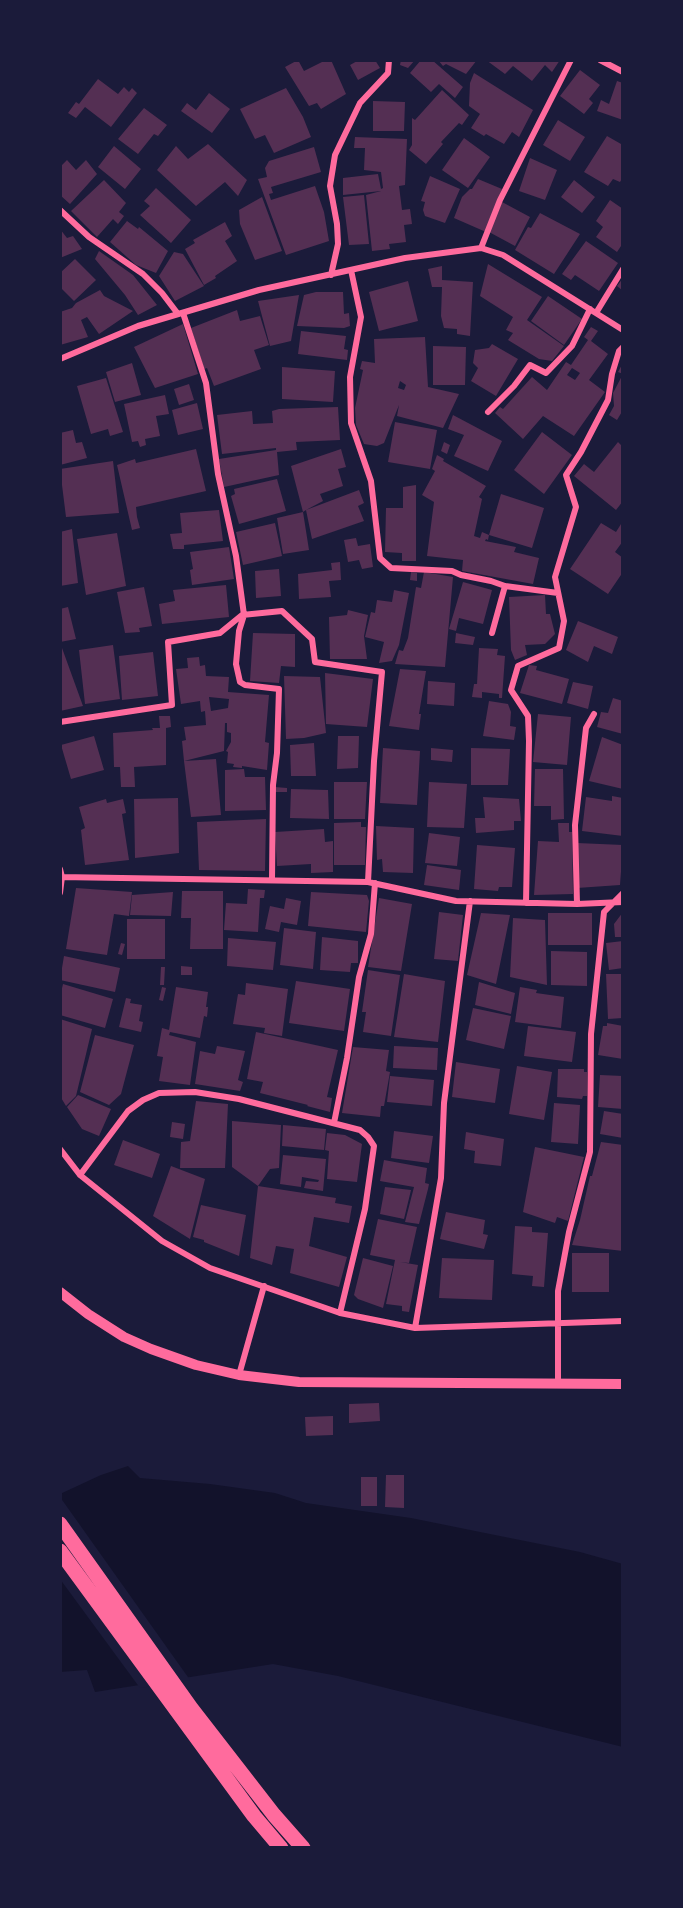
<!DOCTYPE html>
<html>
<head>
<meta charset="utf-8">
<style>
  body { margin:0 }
  #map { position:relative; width:683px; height:1908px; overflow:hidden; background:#1b1b3a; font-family:"PT Serif",serif }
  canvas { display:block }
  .frame { position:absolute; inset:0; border:62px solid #1b1b3a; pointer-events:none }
</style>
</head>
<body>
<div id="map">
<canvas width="683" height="1908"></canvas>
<div class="frame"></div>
</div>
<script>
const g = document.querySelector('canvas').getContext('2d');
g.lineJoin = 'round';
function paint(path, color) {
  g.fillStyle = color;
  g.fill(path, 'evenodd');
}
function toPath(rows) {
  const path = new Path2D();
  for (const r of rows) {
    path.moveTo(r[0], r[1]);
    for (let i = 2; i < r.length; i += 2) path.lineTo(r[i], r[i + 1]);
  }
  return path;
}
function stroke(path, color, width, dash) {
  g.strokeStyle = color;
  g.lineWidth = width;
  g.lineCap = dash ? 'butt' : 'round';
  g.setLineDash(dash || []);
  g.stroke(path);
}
paint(toPath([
  [128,1466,140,1478,210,1484,275,1493,306,1503,411,1518,490,1534,580,1552,623,1564,623,1747,338,1676,273,1664,95,1692,87,1670,60,1672,60,1494,101,1475]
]), '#12122b');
paint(toPath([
  [60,1497,190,1680,140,1688,60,1579]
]), '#1b1b3a');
paint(toPath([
  [298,60,304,71,326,60,331,60,346,94,321,109,317,103,309,106,285,67],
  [359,60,375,60,380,68,358,80,350,65],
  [401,60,415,60,408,68,400,65],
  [421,60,432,60,463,87,455,98,439,84,431,92,410,73],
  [438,60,477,60,466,74,446,64,443,66],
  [486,60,560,60,552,72,545,65,532,81,513,66,505,74],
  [580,70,600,85,589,99,593,103,584,114,560,96],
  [474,73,533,110,519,137,512,132,504,144,486,134,484,136,471,128,480,114,469,106,470,83],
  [98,79,118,94,124,87,129,92,132,88,137,93,111,127,85,107,76,118,68,113,76,102,79,104],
  [617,81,623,83,623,120,597,111,601,100,609,104],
  [286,88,303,117,311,137,274,153,265,135,255,139,240,109],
  [442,90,469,115,462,125,459,123,441,142,443,144,426,164,409,150,412,145,412,118,415,120],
  [209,93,230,109,212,133,181,111,187,103,196,110],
  [373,101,405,102,404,131,373,131],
  [144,108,167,125,158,136,154,134,138,154,118,139],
  [558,120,585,137,570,161,543,145],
  [607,136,621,144,623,140,623,177,620,182,613,179,608,186,584,172],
  [355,137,407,139,405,185,399,186,402,210,410,209,412,224,404,225,406,242,389,244,390,249,372,251,366,195,381,191,343,195,343,178,378,174,381,189,383,188,381,172,364,170,365,148,354,148],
  [464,138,490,157,468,188,442,170],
  [208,144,247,180,238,196,225,182,196,206,157,170,176,146,188,159],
  [114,146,141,169,125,189,98,167],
  [314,147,321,172,271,187,273,193,269,194,271,200,315,186,324,212,329,241,286,255,258,179,267,177,265,168,269,161],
  [530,158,557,170,545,200,519,191],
  [67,160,76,170,86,160,97,174,70,204,60,195,60,167],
  [430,176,460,189,445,223,425,216,423,210,425,202,421,201],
  [478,179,502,189,486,232,454,218,462,197,470,189,472,189],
  [104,180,126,203,119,212,124,216,118,224,113,219,97,237,71,211],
  [574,180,595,197,582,213,561,197],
  [156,188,191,220,171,243,140,215,150,206,144,201],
  [364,195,369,244,349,245,343,197],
  [262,197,282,251,255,260,240,224,239,210],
  [610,200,623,209,623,243,617,252,596,237,603,227,596,221],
  [502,202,530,217,515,246,489,232],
  [540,213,580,234,554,274,515,250,528,227,531,228],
  [127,221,138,229,139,227,168,251,156,273,136,265,110,242],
  [225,222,232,236,225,241,237,261,215,276,216,278,204,285,185,249,195,243,193,240],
  [60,229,67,238,73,236,82,249,60,258],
  [586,241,618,263,599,291,575,275,571,280,562,274],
  [99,251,133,275,157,305,138,315,125,295,95,259],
  [174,252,183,254,204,286,175,301,159,276],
  [75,259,96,280,74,301,60,287,60,273],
  [488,264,542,297,527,320,564,346,552,361,539,359,508,340,513,333,506,330,513,317,480,296],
  [442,266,442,280,473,282,470,336,457,334,457,329,444,328,441,316,442,287,432,287,428,269],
  [623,278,623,291,617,286],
  [408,281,418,321,379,331,369,292],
  [100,290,104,296,133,311,99,334,87,317,81,320,88,337,60,345,60,312,72,308,76,303],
  [316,292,343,292,344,314,349,313,350,326,344,328,297,326,304,295],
  [299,295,291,341,270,346,258,301],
  [548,296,582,319,564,345,531,321],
  [237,310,240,321,260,316,269,345,254,350,261,369,214,386,207,368,204,369,191,328],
  [183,324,198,374,155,388,134,347],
  [591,327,598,331,591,341,608,354,589,380,605,392,574,436,543,416,523,439,495,413,500,407,503,409,532,377,547,390,566,362,571,365,588,340,584,337],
  [572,368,580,373,575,380,567,375],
  [301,331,346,336,344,349,348,350,347,360,298,354],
  [425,337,428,387,459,394,443,428,397,416,399,405,384,443,377,446,364,444,356,425,355,408,363,370,360,369,362,361,375,363,374,339],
  [400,381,406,385,404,390,398,388],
  [492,344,518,359,496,396,471,381,478,368,473,363,475,350,489,348],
  [433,346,466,347,465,385,433,385],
  [132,363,141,395,115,402,106,372],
  [623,363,623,410,617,420,609,415,614,406,613,393,623,374,618,372],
  [282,367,335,371,333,402,282,399],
  [106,378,123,432,110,436,108,429,91,434,77,386],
  [189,384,194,400,179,405,174,389],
  [165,395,169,414,156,416,160,436,145,439,146,445,140,447,138,441,132,442,124,404],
  [197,403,203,429,178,435,172,410],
  [338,407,340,440,296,442,297,450,277,452,279,475,224,487,219,459,276,450,276,448,222,454,217,415,252,411,253,424,273,423,272,411,279,409],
  [453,415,502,441,488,471,454,456,464,435,448,429],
  [395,422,437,430,430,469,388,462],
  [73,430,76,443,82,442,87,458,60,465,60,433],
  [542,432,572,455,544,494,514,470],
  [444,442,450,445,447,454,441,451],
  [618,442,623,447,623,501,616,510,574,476,584,464,594,472],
  [196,449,206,491,136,507,137,517,140,528,132,530,117,465,135,459,136,463],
  [341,449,346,467,338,469,343,486,320,494,323,501,306,510,359,490,364,503,358,506,364,521,312,539,306,510,303,512,291,466],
  [437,455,444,459,443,461,486,486,479,497,482,499,474,536,480,538,482,532,489,535,488,540,486,539,485,541,516,547,514,552,539,558,533,584,462,571,463,560,427,556,434,502,422,495,435,471,432,469],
  [113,461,119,513,66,517,60,469],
  [277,479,286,511,239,524,231,496,235,494,234,489],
  [416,485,416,561,402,561,402,553,385,552,386,508,403,508,403,487],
  [501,494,544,508,532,548,489,535],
  [219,510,223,541,184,545,184,549,173,549,170,534,182,533,180,513],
  [303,512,309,550,283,554,277,518],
  [275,523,282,556,243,565,236,532],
  [601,523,616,532,621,524,623,525,623,541,615,552,623,558,623,572,608,594,570,569],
  [72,529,78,583,60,586,60,532],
  [117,533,126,586,86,595,77,539],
  [356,538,358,546,370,544,373,567,362,569,359,560,348,562,344,540],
  [229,547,234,579,192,585,190,570,193,569,190,552],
  [340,562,341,580,329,581,331,597,299,599,298,574,332,570,331,563],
  [279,569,281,596,256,598,255,571],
  [411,572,417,573,417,581,410,580],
  [424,572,453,577,445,667,395,664,399,650,403,651,408,638,416,587,421,588],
  [463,582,492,590,483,624,459,618,456,631,449,629],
  [226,585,229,617,162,624,159,604,175,601,173,590],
  [144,587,152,626,139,628,140,632,125,633,117,592],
  [394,590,409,593,399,645,392,661,379,663,384,642,365,637,371,612,375,613,377,600,392,602],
  [545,595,546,614,550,614,555,634,545,644,525,645,527,655,515,660,511,650,509,597],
  [68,607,76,639,60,642,60,609],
  [348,610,368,615,364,636,367,659,330,659,329,617,347,615],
  [578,621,618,637,612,654,594,646,588,662,566,650],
  [253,633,295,634,295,667,281,666,279,683,250,681],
  [456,633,475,637,473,645,455,643],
  [113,645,120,699,85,704,79,650],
  [62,648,83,706,60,711,60,649],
  [479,648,498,649,497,655,505,656,502,698,499,698,499,694,482,692,482,698,472,697,474,684,477,684],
  [153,652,158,696,122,700,119,656],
  [199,657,200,666,205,665,206,676,229,677,228,692,269,695,265,742,269,743,267,770,242,766,242,768,233,767,234,764,227,763,228,752,226,751,231,742,231,733,227,732,227,723,225,723,224,751,184,761,182,741,186,740,184,727,206,725,205,711,201,712,200,701,181,704,176,669,188,668,187,658],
  [209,697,229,699,228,708,211,711],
  [529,665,537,666,536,670,569,679,562,704,520,693],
  [400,669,426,671,419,714,421,714,419,730,389,726],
  [325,673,373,679,367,727,326,724],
  [284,676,320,677,326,733,304,738,286,739],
  [428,681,455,683,454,706,427,704],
  [573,682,593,686,588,709,567,703],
  [613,698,623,701,623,734,597,727,601,712,608,713],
  [489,701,508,704,511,712,510,726,516,727,514,740,483,736],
  [538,714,571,717,567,765,533,762],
  [159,716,170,716,171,727,166,728,166,765,134,767,135,787,121,787,120,767,114,767,113,733,153,730,152,728,160,728],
  [94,736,104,770,71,779,61,745],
  [338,736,359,736,358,768,337,769],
  [602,737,623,745,623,789,589,781],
  [314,743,316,776,291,776,290,745],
  [383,748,420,751,417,805,380,803],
  [431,748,453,750,452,762,431,760],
  [471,748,510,749,508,785,471,785],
  [216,759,221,815,191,817,184,761],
  [244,769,245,777,265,777,266,810,225,811,225,770],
  [535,769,563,769,564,819,551,820,551,806,534,806],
  [334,782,367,782,365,819,334,819],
  [429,782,467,784,464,828,427,827],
  [275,787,287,788,287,792,275,792],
  [291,789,328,790,329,819,290,818],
  [612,796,623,798,623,836,582,831,586,797,612,801],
  [483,797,519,799,521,821,514,821,514,830,476,833,475,818,485,818],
  [178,798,179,853,135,858,134,799],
  [106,799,107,803,123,799,126,813,122,814,129,860,85,865,81,830,85,828,79,807],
  [266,819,265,871,199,870,197,822],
  [361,822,361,827,366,827,365,865,334,865,334,823],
  [558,823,569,823,569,832,572,832,573,894,534,895,538,841,559,842],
  [376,826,414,828,413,873,383,872,382,859,377,860],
  [324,829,325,842,333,841,333,872,311,873,311,864,277,866,275,832],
  [429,833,460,837,457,866,425,863],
  [577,843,623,845,620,885,577,888],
  [477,845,515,848,512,887,499,887,498,891,474,889],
  [427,865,461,870,459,890,424,885],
  [76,888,132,892,129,916,114,914,107,955,66,949],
  [248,889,265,890,264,898,260,898,258,932,224,930,226,903,247,904],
  [182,891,223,891,223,949,190,949,191,918,181,918],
  [173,892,171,916,130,915,132,895],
  [311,892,367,895,369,901,366,932,308,926],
  [286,898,301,901,297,925,281,922,279,932,265,929,270,906,284,909],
  [379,898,412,904,401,971,368,967],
  [439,912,463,915,458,961,434,959],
  [623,912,623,937,615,937,614,924],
  [481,913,510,915,496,984,467,975],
  [548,913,592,913,592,945,548,945],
  [513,918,545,920,547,985,510,977],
  [127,919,165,919,165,959,127,959],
  [284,928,316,932,313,969,280,965],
  [322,937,358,941,358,963,351,963,350,972,320,970],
  [228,938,276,942,273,970,227,966],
  [623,941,623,968,609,970,606,943],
  [121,943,125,944,122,955,118,954],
  [551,951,587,952,587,986,551,985],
  [64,956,120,968,115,992,60,980],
  [181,966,192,967,192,975,181,975],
  [161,967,165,967,164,985,160,985],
  [368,970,400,975,391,1036,363,1032,366,1012,362,1012],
  [404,974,445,981,438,1042,394,1037],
  [606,974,623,974,623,1018,608,1019],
  [296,981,350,989,344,1031,289,1023],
  [479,982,515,993,511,1014,475,1005],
  [246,983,288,989,282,1036,264,1033,265,1028,233,1024,238,994,245,995],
  [63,984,113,999,105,1028,60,1015,60,997],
  [162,987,166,988,163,1001,159,1000],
  [176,987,208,992,206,1007,208,1007,207,1017,204,1016,200,1038,170,1032,169,1035,196,1042,190,1085,159,1081,163,1057,157,1056,162,1028,169,1030],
  [520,987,537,990,536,993,564,997,561,1028,515,1022],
  [126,998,131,999,130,1003,142,1005,139,1021,143,1022,141,1032,119,1027],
  [473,1008,511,1016,504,1049,466,1040],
  [60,1019,92,1029,76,1096,66,1106,60,1096],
  [607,1023,623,1026,623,1059,598,1055,603,1026,607,1026],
  [528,1026,576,1032,572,1062,524,1056],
  [256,1032,338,1050,327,1097,332,1098,330,1112,307,1106,308,1105,260,1093,263,1082,247,1079],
  [95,1035,134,1045,121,1094,109,1105,80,1092],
  [217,1046,245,1051,238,1080,243,1082,240,1091,195,1084,200,1051,215,1054],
  [394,1046,438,1048,437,1070,393,1068],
  [353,1047,389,1050,386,1071,390,1072,384,1106,381,1106,380,1117,342,1113],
  [456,1062,500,1069,495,1103,452,1097],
  [517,1066,552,1072,544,1120,509,1114],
  [558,1069,584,1069,584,1072,587,1072,587,1096,583,1096,582,1099,557,1097],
  [600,1075,623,1076,623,1109,598,1107],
  [390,1076,434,1080,432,1106,387,1102],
  [78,1095,111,1109,99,1136,82,1129,67,1107],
  [196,1101,228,1104,225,1168,180,1168,181,1142,190,1141],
  [554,1103,580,1105,578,1144,551,1142],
  [604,1111,623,1114,623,1138,600,1134],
  [232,1121,281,1125,279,1168,270,1169,258,1186,232,1167],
  [172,1122,185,1124,183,1139,170,1137],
  [283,1125,326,1129,324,1150,282,1146],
  [394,1131,433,1136,429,1163,391,1158],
  [466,1132,504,1139,501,1166,474,1163,475,1151,464,1149],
  [327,1133,345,1135,362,1144,357,1182,327,1179,329,1151,325,1150],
  [123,1140,160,1154,152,1178,114,1165],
  [601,1142,623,1145,623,1251,572,1245,580,1220,590,1176,592,1176],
  [535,1147,584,1157,568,1221,557,1217,555,1223,523,1212],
  [283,1155,326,1159,323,1191,304,1188,306,1181,318,1182,319,1180,302,1177,301,1187,280,1184],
  [384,1160,427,1168,425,1183,429,1184,428,1189,419,1224,405,1222,414,1187,380,1181],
  [171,1166,205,1179,190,1239,153,1216],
  [258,1186,336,1198,335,1203,352,1206,349,1223,314,1217,309,1246,347,1257,339,1287,290,1273,294,1249,276,1246,272,1265,250,1258],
  [385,1187,411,1190,404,1219,380,1214],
  [201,1205,246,1215,239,1256,204,1242,204,1240,193,1237],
  [446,1212,485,1220,483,1234,488,1235,484,1249,440,1239],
  [378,1219,417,1227,409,1263,400,1262,418,1265,409,1312,402,1311,402,1306,386,1304,395,1260,370,1255],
  [515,1226,532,1227,532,1232,548,1233,544,1287,532,1286,533,1276,512,1274],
  [572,1253,609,1253,609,1292,572,1292],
  [363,1258,393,1266,383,1308,358,1299,354,1295],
  [442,1258,494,1260,492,1300,439,1298],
  [379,1403,380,1421,349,1423,349,1404],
  [333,1416,333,1435,306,1436,305,1417],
  [386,1475,404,1475,404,1508,385,1507],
  [361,1477,377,1477,377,1506,361,1506]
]), '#542f53');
stroke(toPath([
  [600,60,623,72],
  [60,210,89,237,143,274,162,293,178,314],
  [481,248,500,200,571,60],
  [351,270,361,317,350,377,351,423,371,481,380,558,391,568,452,571,461,575,491,581,505,586,558,593],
  [331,275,338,244,337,224,330,186,335,155,360,103,388,73,389,60],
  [183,313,206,383,218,474,236,556,244,615,239,631,236,664,240,682,245,685,279,689,277,753,273,785,272,880],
  [596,313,623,269],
  [60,359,138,326,259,290,405,258,481,248,503,255,623,330],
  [488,412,514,386,530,365,546,373,572,346,590,309],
  [492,633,505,586],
  [60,722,172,705,168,642,220,633,242,615,282,611,312,639,315,662,382,672,374,761,368,882],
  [60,869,62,877,60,893],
  [60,877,368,882,456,901,577,904,623,902],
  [526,903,529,741,528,716,511,690,518,666,559,648,564,621,555,577,576,507,566,475,581,452,608,400,612,374,619,351,623,347],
  [577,904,575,825,586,728,594,714],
  [334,1123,347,1058,359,977,371,934,375,883],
  [60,1149,80,1175,162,1241,210,1268,340,1313,415,1328,623,1321],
  [80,1175,128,1111,143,1100,159,1093,195,1092,239,1099,360,1130,368,1137,374,1146,365,1209,340,1313],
  [415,1328,441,1178,444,1103,470,901],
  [239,1375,264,1286],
  [558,1383,558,1291,569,1232,590,1152,591,1034,604,912,623,893]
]), '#ff6b9d', 6);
stroke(toPath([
  [60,1292,88,1314,124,1337,151,1349,196,1365,239,1375,299,1382,623,1384]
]), '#ff6b9d', 10);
stroke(toPath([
  [60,1524,191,1708,274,1815,303,1848],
  [60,1551,254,1816,281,1848]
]), '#ff6b9d', 15);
</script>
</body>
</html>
